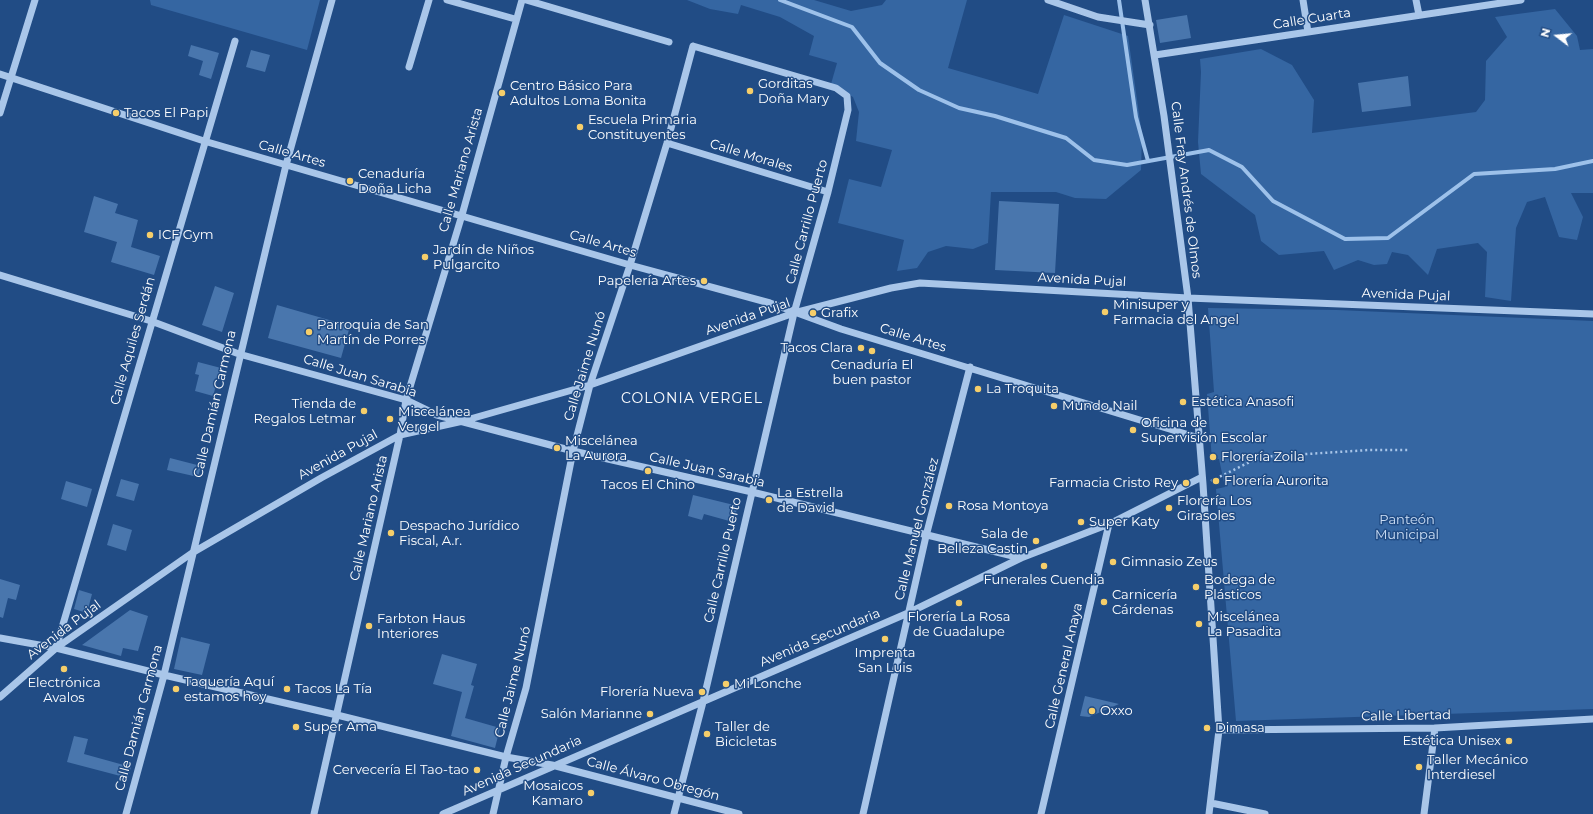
<!DOCTYPE html>
<html>
<head>
<meta charset="utf-8">
<style>
  body { margin:0 }
  #map { position:relative; width:1593px; height:814px; overflow:hidden; background:#214c85; font-family:Montserrat,sans-serif }
  canvas { display:block }
  .north { position:absolute; left:1537px; top:16px; width:40px; height:40px; -webkit-text-stroke:3px #214c85; paint-order:stroke; rotate:286deg; font-size:11px; font-weight:700; line-height:16px; text-align:center; color:#fff }
  .north::after { content:''; display:block; margin:auto; width:14px; height:18px; background:#fff; clip-path:polygon(50% 0,100% 100%,50% 72%,0 100%) }
</style>
</head>
<body>
<div id="map">
<canvas width="1593" height="814"></canvas>
<div class="north">N</div>
</div>
<script>
const g = document.querySelector('canvas').getContext('2d');
g.lineJoin = 'round';
function paint(path, color) {
  g.fillStyle = color;
  g.fill(path, 'evenodd');
}
function toPath(rows) {
  const path = new Path2D();
  for (const r of rows) {
    path.moveTo(r[0], r[1]);
    for (let i = 2; i < r.length; i += 2) path.lineTo(r[i], r[i + 1]);
  }
  return path;
}
function stroke(path, color, width, dash) {
  g.strokeStyle = color;
  g.lineWidth = width;
  g.lineCap = dash ? 'butt' : 'round';
  g.setLineDash(dash || []);
  g.stroke(path);
}
function write(font, color, halo, rows, align = 'center') {
  g.font = font + ' Montserrat,sans-serif';
  g.lineWidth = 3;
  g.setLineDash([]);
  g.textBaseline = 'middle';
  g.strokeStyle = halo;
  g.fillStyle = color;
  for (const [text, x, y, turn = 0] of rows) {
    g.save();
    g.translate(x, y);
    g.rotate((+turn || 0) * Math.PI / 180);
    g.textAlign = isNaN(turn) ? turn : align;
    if (halo) g.strokeText(text, 0, 0);
    g.fillText(text, 0, 0);
    g.restore();
  }
}
paint(toPath([
  [150,0,320,0,307,50,151,5],
  [687,0,814,0,851,11,882,5,886,0,967,0,948,68,1038,94,1064,15,1128,36,1142,135,1141,170,1106,199,1075,198,1056,192,991,192,988,243,973,249,946,246,928,252,917,268,897,271,904,240,838,223,849,179,881,187,892,150,856,141,859,112,853,97,831,84,837,63,809,55,814,36,780,17,741,5,738,14,710,9],
  [1555,9,1577,36,1580,50,1593,49,1593,193,1571,193,1583,217,1577,240,1559,237,1545,197,1527,202,1516,228,1511,301,1485,297,1487,252,1478,243,1437,249,1428,275,1408,255,1392,252,1387,264,1374,265,1358,260,1334,270,1324,251,1279,255,1261,241,1255,215,1201,174,1198,142,1201,72,1200,59,1261,49,1292,65,1314,100,1312,133,1476,112,1485,100,1486,61,1507,37,1495,17],
  [1208,308,1337,310,1593,321,1593,709,1236,721,1216,489,1225,487,1219,459,1212,460,1207,394,1214,392]
]), '#3566a2');
stroke(toPath([
  [780,0,852,27,880,63,919,90,959,108,995,116,1066,138,1094,160,1127,165,1209,150,1242,167,1273,201,1345,239,1388,238,1474,174,1555,169,1593,161],
  [1119,0,1136,117,1148,161]
]), '#9dc1ea', 4);
paint(toPath([
  [1187,15,1191,38,1160,43,1156,20],
  [191,45,219,53,211,79,199,75,203,61,188,56],
  [251,50,270,55,265,72,246,67],
  [1408,76,1411,106,1362,112,1358,83],
  [94,196,118,204,115,213,138,220,131,247,160,256,154,275,111,262,117,242,84,232],
  [999,201,1059,204,1055,273,995,270],
  [215,286,234,293,222,332,202,325],
  [277,305,350,326,341,358,268,338],
  [198,362,221,368,213,396,195,391,199,375,195,374],
  [170,458,201,466,198,477,167,470],
  [121,479,139,484,134,501,116,496],
  [66,481,92,489,87,507,61,499],
  [693,495,738,506,733,522,704,514,702,520,688,516],
  [113,524,132,530,126,551,107,545],
  [0,579,20,585,16,600,8,598,3,618,0,617],
  [79,590,92,594,87,613,74,609],
  [130,610,148,616,138,651,123,648,121,656,82,645],
  [181,637,210,644,202,675,174,669],
  [442,654,477,664,471,685,474,686,465,718,500,728,495,748,451,736,462,692,433,684],
  [1085,696,1119,704,1089,717,1080,716],
  [74,736,88,739,84,754,131,767,128,778,67,762]
]), '#4976ad');
stroke(toPath([
  [1211,481,1260,457,1369,450,1408,450]
]), '#a9c6e9', 2.5, [2, 3]);
stroke(toPath([
  [447,0,515,19],
  [526,0,669,42],
  [1048,0,1098,17,1150,25],
  [1145,0,1164,116,1188,298,1203,484,1219,730,1209,814],
  [1303,0,1308,32],
  [1416,0,1419,15],
  [1155,55,1521,0],
  [409,67,429,0],
  [0,74,204,141,630,265,770,303,841,329,1199,438],
  [0,113,35,0],
  [667,143,828,192],
  [0,275,151,321,239,354,406,400,437,415,573,451,752,492,1021,558],
  [0,638,56,648,164,675,337,715,506,757,552,765,739,814],
  [56,648,235,41],
  [0,697,56,648,192,553,321,478,400,435,463,421,590,385,794,313,891,288,920,283,1188,298,1593,314],
  [1219,730,1435,728,1593,719],
  [1211,803,1265,814],
  [126,814,164,675,286,165,332,0],
  [314,814,400,435,406,400,462,215,522,0],
  [443,814,908,613,1021,558,1109,524,1202,477],
  [493,814,506,757,526,688,573,451,590,385,630,265,667,143,693,46,836,88,847,96,848,110,828,192,794,313,703,702,674,814],
  [863,814,926,536,970,367],
  [1041,814,1109,524],
  [1424,814,1435,728]
]), '#a9c6e9', 7);
for (const [x, y, r, color] of [
  [750,91,4,"#f6ce6a"],
  [502,93,4,"#f6ce6a"],
  [116,113,4,"#f6ce6a"],
  [580,127,4,"#f6ce6a"],
  [350,181,4,"#f6ce6a"],
  [150,235,4,"#f6ce6a"],
  [425,257,4,"#f6ce6a"],
  [704,281,4,"#f6ce6a"],
  [1105,312,4,"#f6ce6a"],
  [813,313,4,"#f6ce6a"],
  [309,332,4,"#f6ce6a"],
  [861,348,4,"#f6ce6a"],
  [872,351,4,"#f6ce6a"],
  [978,389,4,"#f6ce6a"],
  [1183,402,4,"#f6ce6a"],
  [1054,406,4,"#f6ce6a"],
  [364,411,4,"#f6ce6a"],
  [390,419,4,"#f6ce6a"],
  [1133,430,4,"#f6ce6a"],
  [557,448,4,"#f6ce6a"],
  [1213,457,4,"#f6ce6a"],
  [648,471,4,"#f6ce6a"],
  [1216,481,4,"#f6ce6a"],
  [1186,483,4,"#f6ce6a"],
  [769,500,4,"#f6ce6a"],
  [949,506,4,"#f6ce6a"],
  [1169,508,4,"#f6ce6a"],
  [1081,522,4,"#f6ce6a"],
  [391,533,4,"#f6ce6a"],
  [1036,541,4,"#f6ce6a"],
  [1113,562,4,"#f6ce6a"],
  [1044,566,4,"#f6ce6a"],
  [1196,587,4,"#f6ce6a"],
  [1104,602,4,"#f6ce6a"],
  [959,603,4,"#f6ce6a"],
  [1199,624,4,"#f6ce6a"],
  [369,626,4,"#f6ce6a"],
  [885,639,4,"#f6ce6a"],
  [64,669,4,"#f6ce6a"],
  [726,684,4,"#f6ce6a"],
  [176,689,4,"#f6ce6a"],
  [287,689,4,"#f6ce6a"],
  [702,692,4,"#f6ce6a"],
  [1092,711,4,"#f6ce6a"],
  [650,714,4,"#f6ce6a"],
  [296,727,4,"#f6ce6a"],
  [1207,728,4,"#f6ce6a"],
  [707,734,4,"#f6ce6a"],
  [1509,741,4,"#f6ce6a"],
  [1419,767,4,"#f6ce6a"],
  [477,770,4,"#f6ce6a"],
  [591,793,4,"#f6ce6a"]
]) {
  const dot = new Path2D();
  dot.arc(x, y, r, 0, 2 * Math.PI);
  g.fillStyle = color;
  g.fill(dot);
  stroke(dot, '#214c85', 1.5);
}
write('13px', '#fff', '#214c85', [
  ["Calle Cuarta",1312,19,-9],
  ["Calle Artes",292,154,16],
  ["Calle Morales",751,156,17],
  ["Calle Mariano Arista",461,170,-74],
  ["Calle Fray Andrés de Olmos",1186,190,83],
  ["Calle Carrillo Puerto",807,222,-75],
  ["Calle Artes",603,244,16],
  ["Avenida Pujal",1082,280,3],
  ["Avenida Pujal",1406,295,2],
  ["Avenida Pujal",748,317,-19],
  ["Calle Artes",913,338,17],
  ["Calle Aquiles Serdán",133,341,-74],
  ["Calle Jaime Nunó",585,366,-73],
  ["Calle Juan Sarabia",360,376,17],
  ["Calle Damián Carmona",215,404,-77],
  ["Avenida Pujal",338,455,-29],
  ["Calle Juan Sarabia",707,470,13],
  ["Calle Mariano Arista",369,518,-77],
  ["Calle Manuel González",917,529,-76],
  ["Calle Carrillo Puerto",723,560,-77],
  ["Avenida Pujal",64,630,-37],
  ["Avenida Secundaria",820,638,-23],
  ["Calle General Anaya",1064,666,-77],
  ["Calle Jaime Nunó",513,682,-76],
  ["Calle Libertad",1406,716,-1],
  ["Calle Damián Carmona",139,718,-75],
  ["Avenida Secundaria",522,766,-24],
  ["Calle Álvaro Obregón",653,779,15]
]);
write('13px', '#fff', '#214c85', [
  ["Gorditas",758,84],
  ["Doña Mary",758,99],
  ["Centro Básico Para",510,86],
  ["Adultos Loma Bonita",510,101],
  ["Tacos El Papi",124,113],
  ["Escuela Primaria",588,120],
  ["Constituyentes",588,135],
  ["Cenaduría",358,174],
  ["Doña Licha",358,189],
  ["ICF Gym",158,235],
  ["Jardín de Niños",433,250],
  ["Pulgarcito",433,265],
  ["Papelería Artes",696,281,"right"],
  ["Minisuper y",1113,305],
  ["Farmacia del Angel",1113,320],
  ["Grafix",821,313],
  ["Parroquia de San",317,325],
  ["Martín de Porres",317,340],
  ["Tacos Clara",853,348,"right"],
  ["Cenaduría El",872,365,"center"],
  ["buen pastor",872,380,"center"],
  ["La Troquita",986,389],
  ["Estética Anasofi",1191,402],
  ["Tienda de",356,404,"right"],
  ["Regalos Letmar",356,419,"right"],
  ["Mundo Nail",1062,406],
  ["Miscelánea",398,412],
  ["Vergel",398,427],
  ["Oficina de",1141,423],
  ["Supervisión Escolar",1141,438],
  ["Miscelánea",565,441],
  ["La Aurora",565,456],
  ["Florería Zoila",1221,457],
  ["Florería Aurorita",1224,481],
  ["Farmacia Cristo Rey",1178,483,"right"],
  ["Tacos El Chino",648,485,"center"],
  ["La Estrella",777,493],
  ["de David",777,508],
  ["Florería Los",1177,501],
  ["Girasoles",1177,516],
  ["Rosa Montoya",957,506],
  ["Super Katy",1089,522],
  ["Despacho Jurídico",399,526],
  ["Fiscal, A.r.",399,541],
  ["Sala de",1028,534,"right"],
  ["Belleza Castin",1028,549,"right"],
  ["Gimnasio Zeus",1121,562],
  ["Funerales Cuendia",1044,580,"center"],
  ["Bodega de",1204,580],
  ["Plásticos",1204,595],
  ["Carnicería",1112,595],
  ["Cárdenas",1112,610],
  ["Florería La Rosa",959,617,"center"],
  ["de Guadalupe",959,632,"center"],
  ["Miscelánea",1207,617],
  ["La Pasadita",1207,632],
  ["Farbton Haus",377,619],
  ["Interiores",377,634],
  ["Imprenta",885,653,"center"],
  ["San Luis",885,668,"center"],
  ["Taquería Aquí",184,682],
  ["estamos hoy",184,697],
  ["Electrónica",64,683,"center"],
  ["Avalos",64,698,"center"],
  ["Mi Lonche",734,684],
  ["Tacos La Tía",295,689],
  ["Florería Nueva",694,692,"right"],
  ["Oxxo",1100,711],
  ["Salón Marianne",642,714,"right"],
  ["Super Ama",304,727],
  ["Taller de",715,727],
  ["Bicicletas",715,742],
  ["Dimasa",1215,728],
  ["Estética Unisex",1501,741,"right"],
  ["Taller Mecánico",1427,760],
  ["Interdiesel",1427,775],
  ["Cervecería El Tao-tao",469,770,"right"],
  ["Mosaicos",583,786,"right"],
  ["Kamaro",583,801,"right"]
], 'left');
write('13px', '#cee0f7', '#214c85', [
  ["Panteón",1407,520],
  ["Municipal",1407,535]
]);
g.letterSpacing = '1px';
write('14px', '#fff', '#214c85', [
  ["COLONIA VERGEL",692,399]
]);
g.letterSpacing = '0px';
</script>
</body>
</html>
